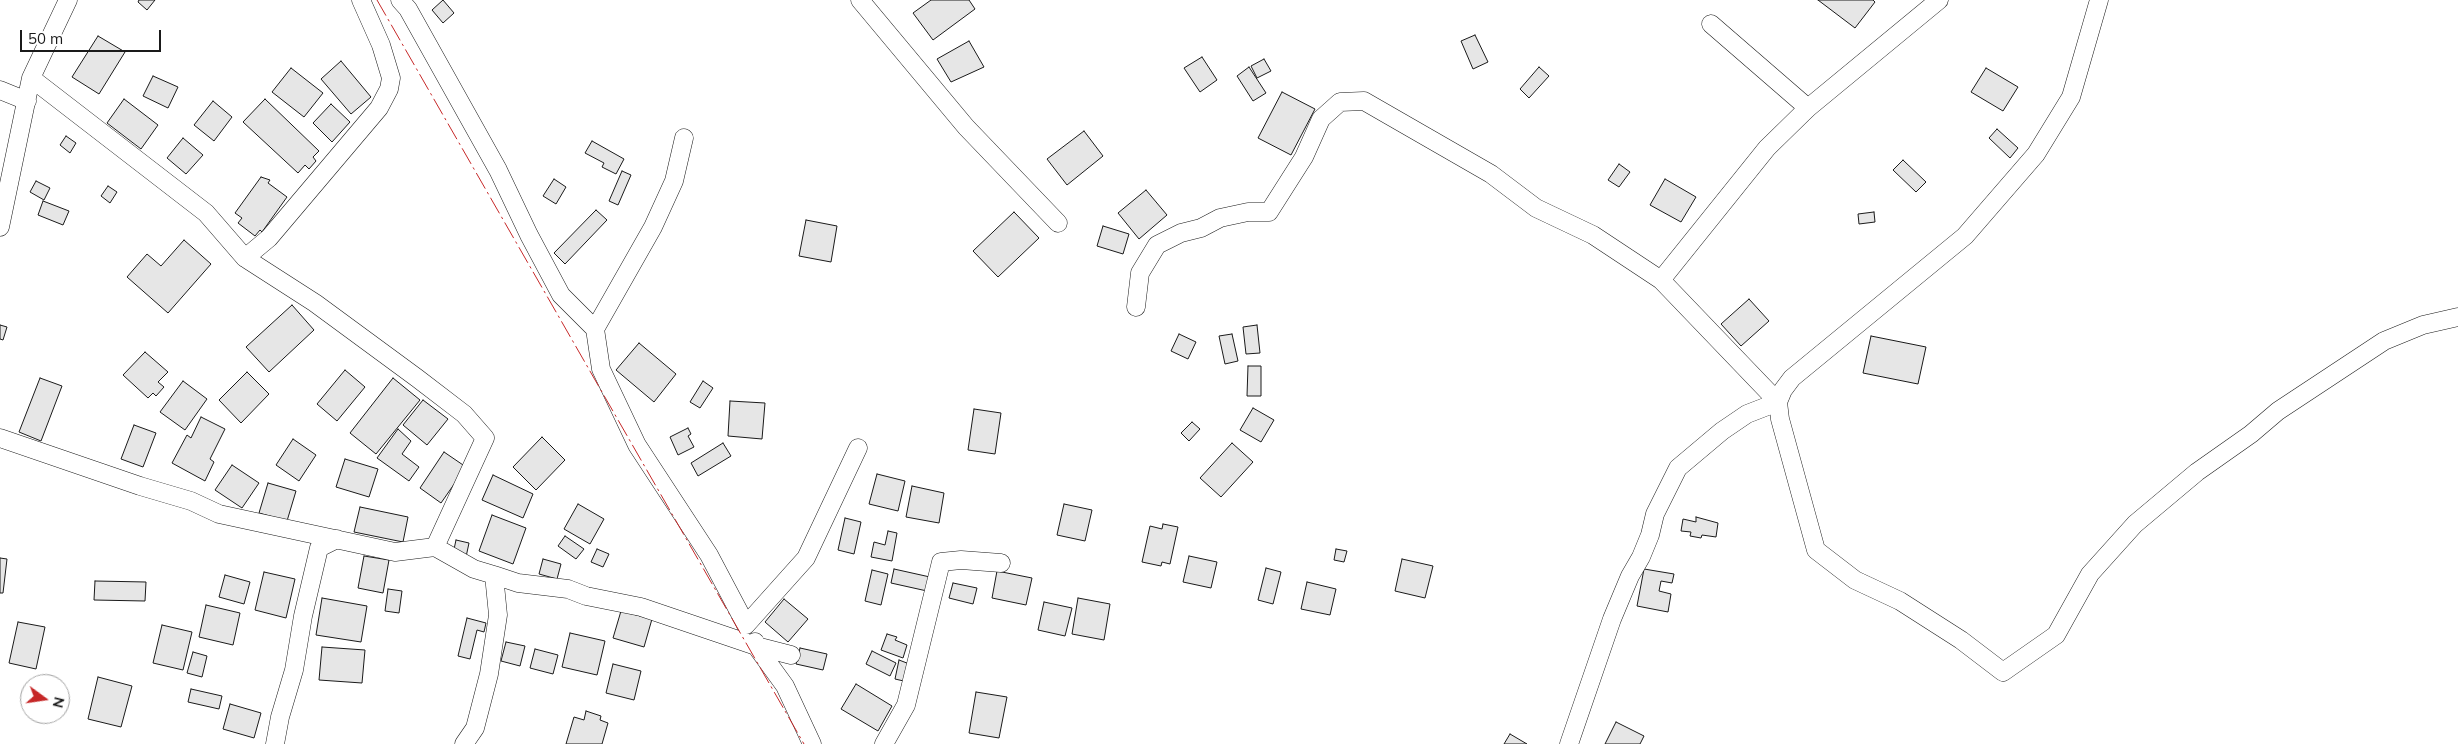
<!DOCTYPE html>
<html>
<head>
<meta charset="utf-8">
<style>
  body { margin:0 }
  #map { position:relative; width:2458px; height:744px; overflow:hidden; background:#fff; font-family:Mulish,sans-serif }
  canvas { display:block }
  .north { position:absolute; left:20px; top:674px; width:50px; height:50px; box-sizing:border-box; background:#fff; border:1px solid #a3a3a3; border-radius:50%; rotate:104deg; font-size:14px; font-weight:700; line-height:20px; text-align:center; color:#1a1a1a }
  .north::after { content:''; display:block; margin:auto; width:18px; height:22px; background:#c62828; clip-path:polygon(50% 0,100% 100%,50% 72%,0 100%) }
  .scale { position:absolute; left:20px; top:30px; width:141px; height:22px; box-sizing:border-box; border:2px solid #1a1a1a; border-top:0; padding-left:6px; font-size:15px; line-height:18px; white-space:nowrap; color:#1a1a1a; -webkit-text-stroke:4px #fff; paint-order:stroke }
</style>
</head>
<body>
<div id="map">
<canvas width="2458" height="744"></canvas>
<div class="north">N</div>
<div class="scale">50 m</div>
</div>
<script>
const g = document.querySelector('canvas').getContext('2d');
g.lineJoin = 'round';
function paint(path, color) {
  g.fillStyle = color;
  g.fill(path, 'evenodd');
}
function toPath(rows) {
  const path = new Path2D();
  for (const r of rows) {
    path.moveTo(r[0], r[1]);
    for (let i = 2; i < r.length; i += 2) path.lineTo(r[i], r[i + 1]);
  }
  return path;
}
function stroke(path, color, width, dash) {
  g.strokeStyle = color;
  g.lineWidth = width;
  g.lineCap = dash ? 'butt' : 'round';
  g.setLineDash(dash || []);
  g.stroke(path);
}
const building = toPath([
  [139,0,155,0,147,10,138,2,139,0],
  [443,0,454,13,443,23,432,10,443,0],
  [931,0,969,0,975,9,933,40,913,13,931,0],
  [1818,0,1873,0,1875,2,1855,28,1818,0],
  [1475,35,1488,62,1473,69,1461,41,1475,35],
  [98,36,125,52,99,94,72,77,98,36],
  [969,41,984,67,951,82,937,59,969,41],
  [1202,57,1217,80,1200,92,1184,68,1202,57],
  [1264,59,1271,71,1257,78,1251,66,1264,59],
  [341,61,371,97,351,114,321,79,341,61],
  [1249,67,1266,93,1253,101,1237,76,1249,67],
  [1539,67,1549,76,1529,98,1520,89,1539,67],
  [291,68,323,93,304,117,272,92,291,68],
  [1986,68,2018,87,2003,111,1971,92,1986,68],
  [153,76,178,87,168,108,143,96,153,76],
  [1282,92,1315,109,1291,155,1258,138,1282,92],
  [124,99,158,125,141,149,107,123,124,99],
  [265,99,319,151,313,157,316,161,309,169,305,165,298,173,243,122,265,99],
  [213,101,232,117,214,141,194,125,213,101],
  [331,104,350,122,332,142,313,123,331,104],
  [1997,129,2018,148,2010,158,1989,138,1997,129],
  [1084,131,1103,156,1067,185,1047,159,1084,131],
  [66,136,76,143,70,153,60,145,66,136],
  [183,138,203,155,186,174,167,158,183,138],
  [592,141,624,159,616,174,602,167,604,163,585,153,592,141],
  [1903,160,1926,182,1916,192,1893,170,1903,160],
  [1619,164,1630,172,1619,187,1608,180,1619,164],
  [622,171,631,175,618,205,609,201,622,171],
  [261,177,270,180,268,183,287,197,262,232,260,230,255,236,238,223,242,218,235,213,261,177],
  [554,179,566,187,556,204,543,196,554,179],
  [1665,179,1696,197,1681,222,1650,205,1665,179],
  [36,181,50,188,44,200,30,192,36,181],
  [108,186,117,192,110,203,101,196,108,186],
  [1146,190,1167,215,1139,239,1118,213,1146,190],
  [43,201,69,211,63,225,38,215,43,201],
  [596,210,607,220,565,264,554,253,596,210],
  [1014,212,1039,238,998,277,973,251,1014,212],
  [1874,212,1875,222,1859,224,1858,214,1874,212],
  [806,220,837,226,831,262,799,256,806,220],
  [1103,226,1129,234,1123,254,1097,246,1103,226],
  [184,240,211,264,168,313,127,277,147,254,161,266,184,240],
  [1749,299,1769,321,1741,346,1721,324,1749,299],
  [292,305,314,330,269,372,246,347,292,305],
  [0,325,7,327,3,340,0,339,0,325],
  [1257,325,1260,353,1246,354,1243,327,1257,325],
  [1179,334,1196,342,1188,359,1171,351,1179,334],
  [1232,334,1238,361,1225,364,1219,336,1232,334],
  [1871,336,1926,347,1918,384,1863,373,1871,336],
  [639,343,676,374,654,402,616,370,639,343],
  [145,352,168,372,158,382,164,387,156,396,153,393,148,398,123,375,145,352],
  [1248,366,1261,366,1261,396,1247,396,1248,366],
  [345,370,365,387,337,421,317,404,345,370],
  [247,372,269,394,241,423,219,400,247,372],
  [40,378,62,386,41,441,19,432,40,378],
  [393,378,420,400,376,454,350,433,393,378],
  [183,381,207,399,185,430,160,412,183,381],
  [703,381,713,388,700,408,690,402,703,381],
  [423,400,448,419,427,445,403,425,423,400],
  [730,401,765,403,762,439,728,436,730,401],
  [1253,408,1274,420,1261,442,1240,430,1253,408],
  [974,409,1001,413,995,454,968,450,974,409],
  [201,417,225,429,210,459,214,462,205,481,172,463,187,435,191,438,201,417],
  [1192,422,1200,429,1189,441,1181,433,1192,422],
  [134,425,156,433,143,467,121,459,134,425],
  [688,428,691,434,688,436,694,447,678,455,670,437,688,428],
  [398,429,411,441,402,454,419,467,409,481,377,458,398,429],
  [542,437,565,460,536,490,513,467,542,437],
  [293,439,316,455,299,481,276,465,293,439],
  [723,443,731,456,698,476,691,463,723,443],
  [1232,443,1253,462,1221,497,1200,478,1232,443],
  [444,452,466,467,441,503,420,488,444,452],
  [345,459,378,469,369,497,336,487,345,459],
  [232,465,259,483,242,508,215,490,232,465],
  [877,474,905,481,898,511,869,504,877,474],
  [493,475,533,494,523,518,482,500,493,475],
  [268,483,296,491,287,521,259,513,268,483],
  [912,486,944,493,939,523,906,517,912,486],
  [578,504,604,519,590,544,564,529,578,504],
  [1064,504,1092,510,1085,541,1057,535,1064,504],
  [360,507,408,517,403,542,354,532,360,507],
  [492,515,526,528,513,564,479,551,492,515],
  [1696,517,1718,523,1716,537,1702,535,1701,538,1690,536,1691,532,1681,531,1683,519,1696,522,1696,517],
  [845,518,861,522,854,554,838,550,845,518],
  [1163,524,1178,527,1170,564,1162,562,1161,566,1142,562,1150,526,1162,529,1163,524],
  [888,531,897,533,892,561,871,557,874,542,885,545,888,531],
  [565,536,584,549,576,559,558,546,565,536],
  [456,540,469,543,466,557,453,554,456,540],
  [597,549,609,554,603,567,591,562,597,549],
  [1336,549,1347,551,1344,562,1334,560,1336,549],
  [364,556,389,560,383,593,358,588,364,556],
  [1189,556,1217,562,1211,588,1183,582,1189,556],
  [0,558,7,559,3,593,0,593,0,558],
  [543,559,561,564,557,579,539,574,543,559],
  [1402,559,1433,566,1425,598,1395,591,1402,559],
  [1266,568,1281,572,1273,604,1258,600,1266,568],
  [894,569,930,577,927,591,891,583,894,569],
  [1644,569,1674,574,1672,583,1661,581,1659,591,1671,594,1668,612,1637,606,1644,569],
  [872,570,888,574,881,605,865,601,872,570],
  [997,571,1032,578,1026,605,992,598,997,571],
  [264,572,295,579,286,618,255,610,264,572],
  [225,575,250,582,244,604,219,597,225,575],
  [95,581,146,582,145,601,94,600,95,581],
  [1307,582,1336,589,1330,615,1301,609,1307,582],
  [953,583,977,588,973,604,949,598,953,583],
  [388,589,402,591,399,613,385,611,388,589],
  [322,598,367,606,361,642,316,635,322,598],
  [1078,598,1110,604,1104,640,1072,634,1078,598],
  [784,599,808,619,788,642,765,622,784,599],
  [1044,602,1072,608,1065,636,1038,630,1044,602],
  [206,605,240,613,233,645,199,637,206,605],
  [621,611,652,619,644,647,613,638,621,611],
  [467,618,486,623,484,632,477,630,470,659,458,656,467,618],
  [18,622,45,627,36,669,9,663,18,622],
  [162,625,192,632,183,670,153,663,162,625],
  [570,633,605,641,597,675,562,667,570,633],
  [887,634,897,637,895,640,907,645,903,658,881,650,887,634],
  [506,642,525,646,520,666,501,661,506,642],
  [322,647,365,650,362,683,319,680,322,647],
  [800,648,827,654,823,670,796,664,800,648],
  [535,649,558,655,553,674,530,668,535,649],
  [872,651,896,663,890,676,866,664,872,651],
  [193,652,207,656,202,677,187,673,193,652],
  [899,660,912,665,908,682,895,679,899,660],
  [613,664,641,671,634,700,606,693,613,664],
  [98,677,132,686,121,727,88,719,98,677],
  [856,684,892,706,878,731,841,709,856,684],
  [191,689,222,696,219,709,188,702,191,689],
  [976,692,1007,697,999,738,969,733,976,692],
  [230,704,261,713,254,738,223,729,230,704],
  [586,711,601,716,600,720,608,723,602,744,566,744,574,717,584,720,586,711],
  [1616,722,1644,736,1640,744,1605,744,1616,722],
  [1510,734,1527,744,1504,744,1510,734]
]);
paint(building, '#e6e6e6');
stroke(building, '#1a1a1a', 1);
const minor = toPath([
  [361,0,381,45,391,78,389,89,379,108,269,238,245,258,315,303,417,378,464,414,485,438,435,547],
  [400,0,408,9,498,170,529,235,561,295,595,329],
  [860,0,966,127,1058,223],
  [2099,0,2071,97,2036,154,1965,236,1792,378,1783,390,1778,402,1780,419,1816,550,1855,580,1900,601,1961,640,2003,672,2056,635,2090,574,2135,524,2197,472,2251,434,2278,411,2384,341,2423,325,2458,317],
  [1711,24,1808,108],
  [31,78,206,213,245,258],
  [0,90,27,101],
  [684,138,674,181,653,227,595,329,601,369,637,445,709,555,746,625,806,558,858,448],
  [0,227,31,78,68,0],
  [1661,280,1767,148,1808,108,1939,0],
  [1136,307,1140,273,1157,245,1181,233,1201,228,1220,218,1248,212,1269,212,1304,157,1321,119,1340,102,1364,101,1491,174,1536,208,1593,235,1661,280,1778,402,1747,414,1722,431,1678,468,1655,514,1650,535,1641,557,1630,576,1612,619,1569,744],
  [0,438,140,486,191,501,219,514,395,552,435,547,474,569,494,575,518,583,568,589,586,596,641,607,756,646,785,686,812,744],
  [755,642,756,646,791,655],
  [275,744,280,717,294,670,303,616,319,548,337,539],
  [464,744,475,728,489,674,498,615,494,575],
  [884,744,906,705,941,562,961,560,1001,563]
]);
stroke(minor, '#1a1a1a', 19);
stroke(minor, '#fff', 18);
stroke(toPath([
  [377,0,804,744]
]), '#c62828', 1, [18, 4, 2.5, 4]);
</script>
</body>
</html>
